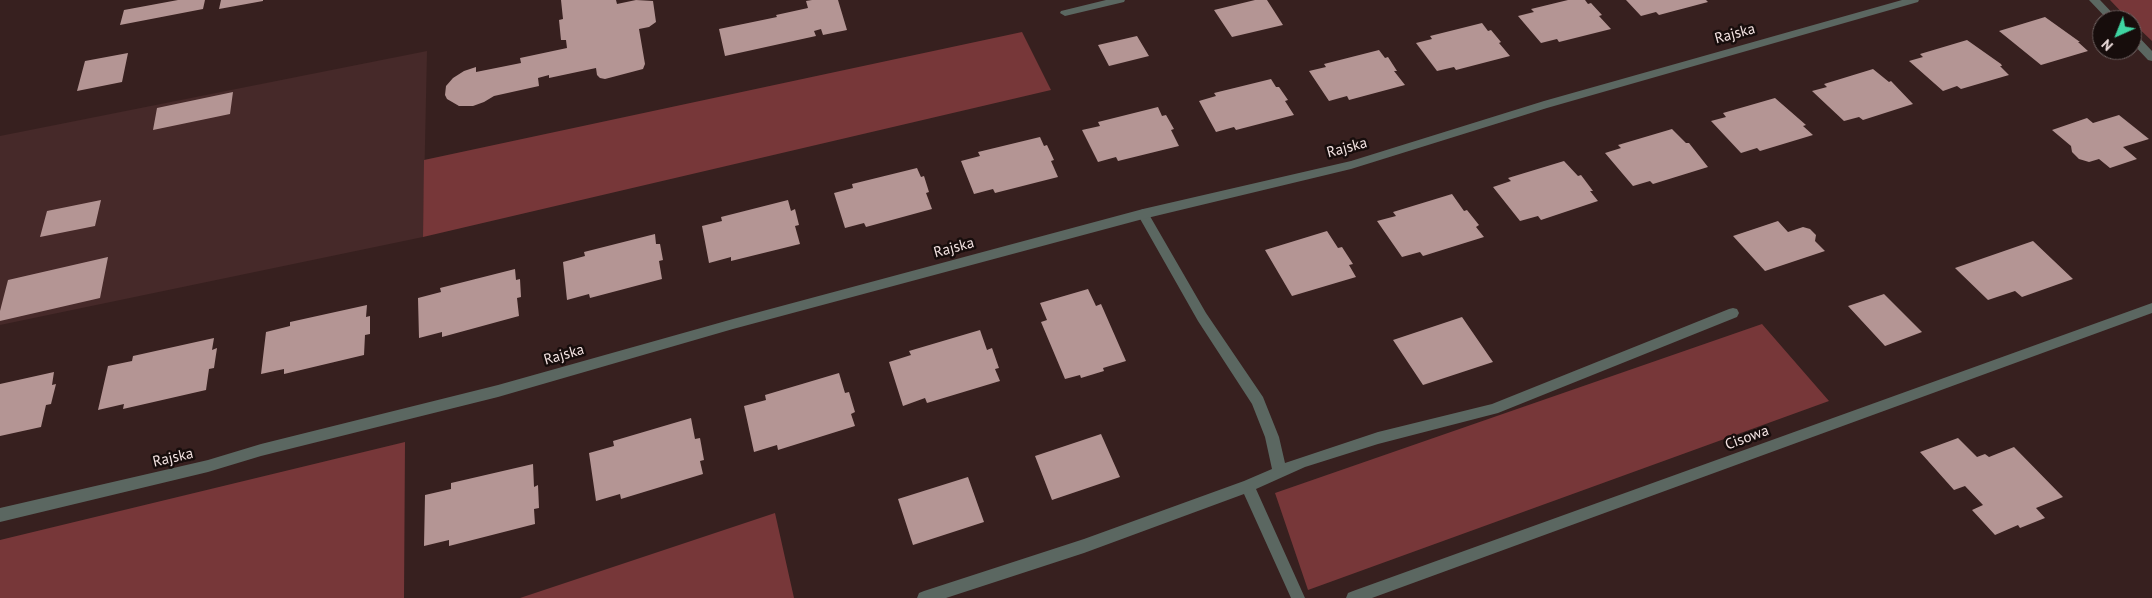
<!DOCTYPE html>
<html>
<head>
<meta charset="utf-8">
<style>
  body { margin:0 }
  #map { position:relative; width:2152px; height:598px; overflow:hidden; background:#37201f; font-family:"PT Sans",sans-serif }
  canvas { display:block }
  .north { position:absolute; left:2092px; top:10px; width:50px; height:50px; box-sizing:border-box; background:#170d0c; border:1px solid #6f6261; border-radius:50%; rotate:224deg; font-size:14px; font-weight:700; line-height:20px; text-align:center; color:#f2e2e1 }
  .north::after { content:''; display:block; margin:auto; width:18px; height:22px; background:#3fd4a2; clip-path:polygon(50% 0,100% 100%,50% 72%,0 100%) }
</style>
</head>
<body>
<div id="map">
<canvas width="2152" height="598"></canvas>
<div class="north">N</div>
</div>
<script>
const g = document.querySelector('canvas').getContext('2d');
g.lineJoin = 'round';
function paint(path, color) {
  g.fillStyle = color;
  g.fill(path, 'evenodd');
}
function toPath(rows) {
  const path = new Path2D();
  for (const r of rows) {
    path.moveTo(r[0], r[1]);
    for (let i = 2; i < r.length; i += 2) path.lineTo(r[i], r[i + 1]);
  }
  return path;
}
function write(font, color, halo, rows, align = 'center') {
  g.font = font + ' "PT Sans",sans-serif';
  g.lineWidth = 5;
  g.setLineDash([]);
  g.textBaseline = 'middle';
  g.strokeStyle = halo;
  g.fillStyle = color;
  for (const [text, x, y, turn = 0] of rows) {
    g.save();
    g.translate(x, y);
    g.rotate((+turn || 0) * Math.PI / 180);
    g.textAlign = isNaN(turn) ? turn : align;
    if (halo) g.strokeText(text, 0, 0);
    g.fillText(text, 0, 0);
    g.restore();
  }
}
paint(toPath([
  [427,51,423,237,0,325,0,136]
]), '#462929');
paint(toPath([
  [2110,0,2152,0,2152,41,2132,22,2132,20,2129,20],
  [1022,32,1051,90,423,237,424,160],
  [1762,324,1829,401,1308,590,1275,493],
  [405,442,404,598,0,598,0,540],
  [775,513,794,598,520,598]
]), '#773739');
paint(toPath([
  [178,0,205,0,203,9,120,25,124,10],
  [221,0,263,0,263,1,219,9],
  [561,0,616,0,617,4,636,0,653,1,656,22,649,27,639,29,645,64,643,69,605,79,600,78,597,75,596,68,549,78,549,75,538,78,539,86,494,96,484,102,473,106,459,106,447,99,445,95,446,86,453,78,464,71,476,67,476,72,521,63,520,58,567,48,566,40,561,40,559,20,563,19],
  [812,0,838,0,847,30,823,35,821,29,814,31,816,36,725,56,719,29,777,17,776,15,808,8,806,1],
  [1255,0,1267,0,1283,25,1232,37,1214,10],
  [1568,0,1585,0,1588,4,1591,3,1602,15,1599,16,1611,29,1559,42,1557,39,1541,43,1518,16,1534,12,1531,9],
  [1626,0,1706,0,1708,2,1659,15,1656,12,1641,16],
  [2045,17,2080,42,2078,42,2088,51,2041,65,1999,31],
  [1482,23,1488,31,1491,30,1501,42,1499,43,1510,56,1456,70,1454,67,1437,71,1416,43,1432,39,1430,36],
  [1137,36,1149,56,1109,66,1098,45],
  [1967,40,2001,64,2002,66,2000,66,2009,75,1961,89,1957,86,1943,91,1909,61,1923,57,1920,54],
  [1379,50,1385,58,1388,57,1397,71,1394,71,1405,85,1349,100,1347,96,1329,101,1309,71,1326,67,1324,64],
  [128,53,122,82,77,91,85,61],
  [1873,69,1889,82,1891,81,1913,104,1863,120,1859,117,1844,121,1812,91,1827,87,1824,84],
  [1271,79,1276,87,1279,87,1288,100,1285,101,1294,115,1236,130,1234,127,1216,132,1199,101,1216,96,1214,93],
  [233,92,230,114,153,130,157,108],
  [1775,98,1806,125,1803,126,1813,135,1760,151,1757,148,1741,153,1711,121,1726,117,1723,113],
  [1158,107,1162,116,1166,115,1174,129,1171,130,1179,146,1118,161,1116,157,1098,162,1082,130,1100,126,1098,122],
  [2119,115,2149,139,2123,147,2137,159,2110,168,2099,159,2089,162,2079,159,2072,152,2071,146,2052,130,2087,118,2093,123],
  [1672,129,1686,143,1689,143,1708,167,1653,184,1650,181,1633,186,1605,153,1621,148,1618,145],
  [1040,137,1044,146,1047,145,1054,160,1051,161,1058,177,995,193,993,189,974,194,961,161,980,156,978,152],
  [1564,161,1578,176,1581,175,1593,191,1590,191,1598,201,1541,220,1538,216,1520,221,1493,187,1511,181,1508,178],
  [917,168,921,177,924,176,929,192,926,193,932,209,866,227,864,223,845,228,834,193,853,188,852,184],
  [1452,194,1464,211,1467,210,1479,225,1476,227,1484,237,1423,256,1420,252,1402,257,1377,221,1396,216,1393,212],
  [101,200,95,226,40,237,47,211],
  [788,200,791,211,795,209,799,225,795,226,800,244,731,261,731,257,709,263,702,226,722,221,721,217],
  [1778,221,1788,232,1803,227,1810,229,1816,235,1815,241,1825,251,1765,271,1733,236],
  [1327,231,1338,248,1342,247,1353,264,1349,265,1356,277,1292,296,1265,250],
  [655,234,656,244,660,244,663,260,659,261,662,279,590,298,589,294,567,300,563,262,585,256,584,252],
  [2033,241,2073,279,2022,297,2015,291,1988,300,1955,268],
  [108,257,100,298,0,321,0,311,8,280],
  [515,269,516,280,520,279,521,297,517,298,519,316,442,337,442,332,419,338,418,298,441,292,440,288],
  [1088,289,1096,306,1101,304,1126,361,1103,368,1104,371,1081,378,1080,375,1065,379,1041,322,1047,320,1040,303],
  [1884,294,1922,332,1885,346,1848,306],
  [367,305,366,317,370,316,370,334,365,335,364,355,284,374,284,369,261,374,266,332,290,326,290,322],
  [1462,317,1493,362,1423,385,1393,340],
  [980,330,987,350,992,348,999,368,995,369,1000,381,927,403,925,398,903,406,889,362,911,355,909,351],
  [214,338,212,350,217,348,214,368,209,369,206,390,123,409,124,404,98,410,108,366,132,361,133,356],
  [54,372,52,385,56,384,51,404,46,405,41,427,0,436,0,384],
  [839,373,845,393,849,392,855,412,851,414,855,426,778,450,777,445,754,452,744,406,766,400,765,395],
  [691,418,695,439,700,438,704,460,700,461,703,474,621,499,620,494,596,501,589,453,614,446,613,441],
  [1101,434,1120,477,1052,500,1035,456],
  [1958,438,1977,457,1985,454,1989,457,2014,447,2063,497,2036,508,2045,518,2020,528,2018,525,1995,535,1972,510,1983,505,1965,486,1954,490,1920,452],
  [533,464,534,487,538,485,539,508,534,509,535,524,449,546,449,540,424,546,425,495,451,489,451,483],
  [968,477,984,522,913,545,898,499]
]), '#b49594');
paint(toPath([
  [1143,209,1147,211,1206,313,1263,397,1279,437,1285,463,1378,432,1492,404,1729,309,1733,308,1737,309,1739,313,1737,317,1498,413,1378,444,1305,467,1256,489,1305,598,1291,598,1244,494,1084,553,946,598,917,598,919,593,924,591,1084,539,1244,481,1272,469,1265,437,1252,404,1198,321,1139,217,1137,214,1139,211,1143,209]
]), '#5b6761');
paint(toPath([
  [1106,0,1125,0,1124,2,1065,16,1060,13,1061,11,1106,0],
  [1902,0,1919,0,1918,2,1547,108,1351,169,1143,219,733,329,498,397,261,456,208,472,0,522,0,508,208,460,261,444,498,385,733,319,1143,209,1351,161,1544,101,1902,0],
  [2089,0,2100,0,2119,20,2108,20,2089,0],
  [2132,33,2136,34,2152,51,2152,61,2148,60,2132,43,2132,33],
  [2152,303,2152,313,1372,598,1346,598,1348,593,1353,591,2152,303]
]), '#5b6761');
write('15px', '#f2e2e1', '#170d0c', [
  ["Rajska",1735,34,-15],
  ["Rajska",1347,148,-15],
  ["Rajska",954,248,-15],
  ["Rajska",564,355,-16],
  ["Cisowa",1747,438,-20],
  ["Rajska",173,458,-13]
]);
</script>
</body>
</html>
